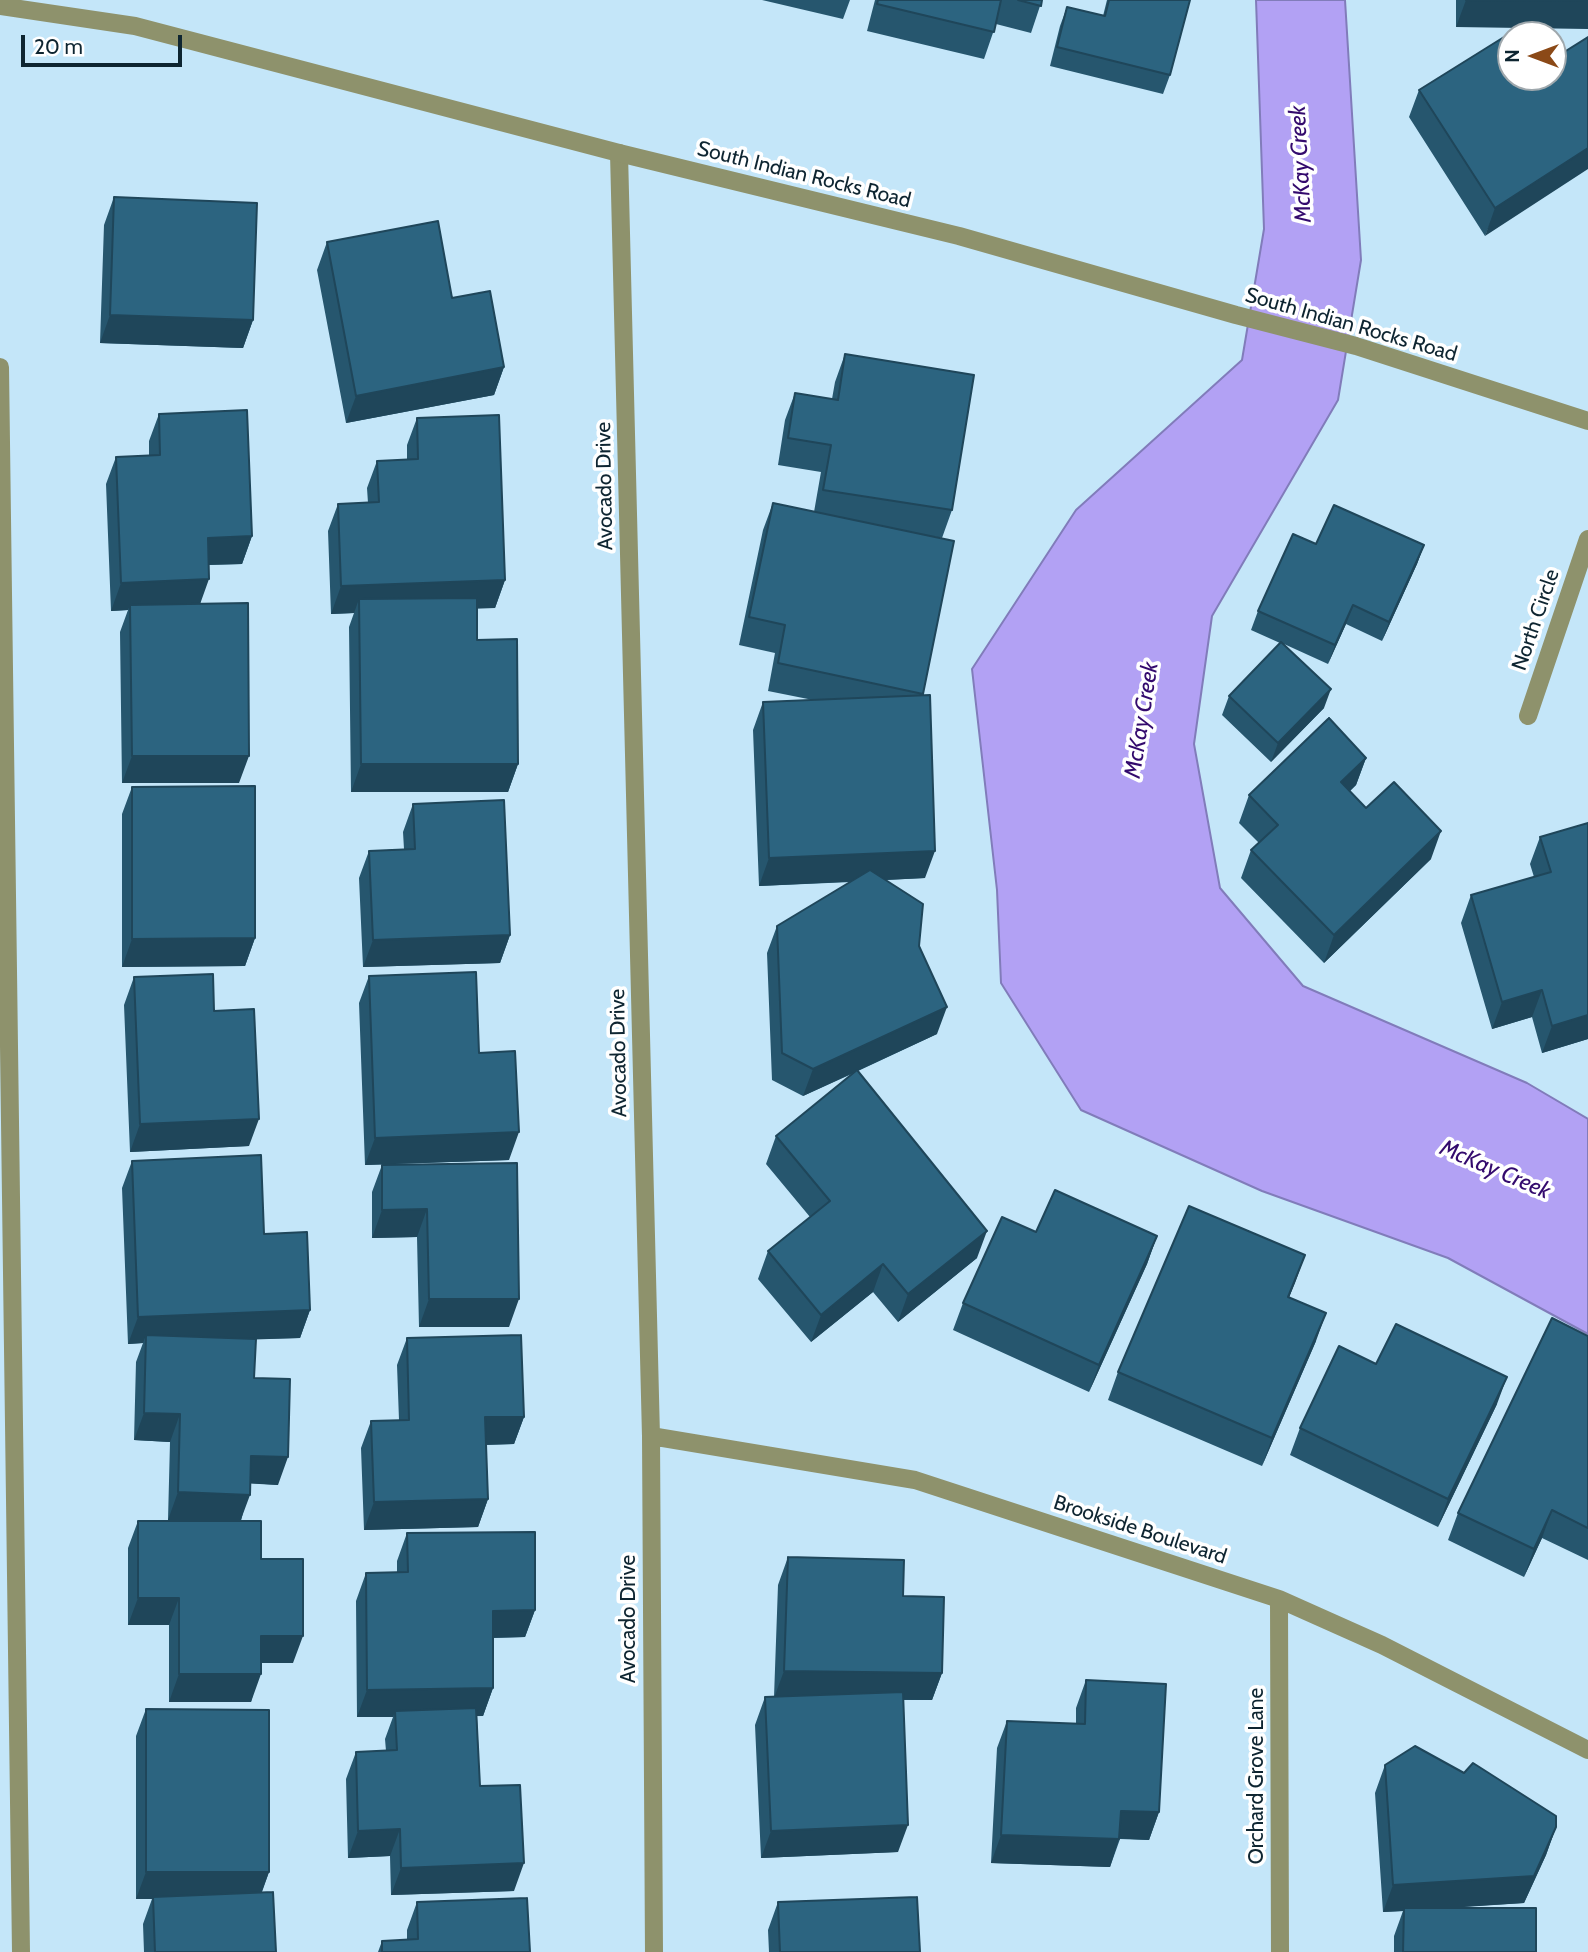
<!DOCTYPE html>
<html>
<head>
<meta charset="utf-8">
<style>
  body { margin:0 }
  #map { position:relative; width:1588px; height:1952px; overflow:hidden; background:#c4e6f9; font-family:Cabin,sans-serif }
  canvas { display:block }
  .north { position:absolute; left:1497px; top:21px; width:70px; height:70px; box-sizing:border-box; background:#fff; border:2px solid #9fa8ad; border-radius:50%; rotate:270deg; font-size:19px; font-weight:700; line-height:28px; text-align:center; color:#0e2531 }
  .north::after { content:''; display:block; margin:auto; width:24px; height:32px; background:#8b4917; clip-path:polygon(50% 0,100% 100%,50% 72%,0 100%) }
  .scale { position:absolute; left:21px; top:35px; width:161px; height:32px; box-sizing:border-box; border:4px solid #0e2531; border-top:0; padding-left:9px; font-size:21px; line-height:24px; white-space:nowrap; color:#0e2531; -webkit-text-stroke:5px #fff; paint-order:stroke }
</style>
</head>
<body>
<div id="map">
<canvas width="1588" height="1952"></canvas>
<div class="north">N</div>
<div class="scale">20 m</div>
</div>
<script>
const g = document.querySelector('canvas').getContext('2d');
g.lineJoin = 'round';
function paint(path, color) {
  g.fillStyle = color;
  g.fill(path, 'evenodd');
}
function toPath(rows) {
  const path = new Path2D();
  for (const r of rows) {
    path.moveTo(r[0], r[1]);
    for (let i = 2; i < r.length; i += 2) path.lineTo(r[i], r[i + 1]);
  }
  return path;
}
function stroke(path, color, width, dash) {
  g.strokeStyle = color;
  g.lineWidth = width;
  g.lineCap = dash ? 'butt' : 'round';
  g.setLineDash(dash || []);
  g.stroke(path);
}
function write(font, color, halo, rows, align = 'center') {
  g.font = font + ' Cabin,sans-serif';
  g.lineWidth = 7;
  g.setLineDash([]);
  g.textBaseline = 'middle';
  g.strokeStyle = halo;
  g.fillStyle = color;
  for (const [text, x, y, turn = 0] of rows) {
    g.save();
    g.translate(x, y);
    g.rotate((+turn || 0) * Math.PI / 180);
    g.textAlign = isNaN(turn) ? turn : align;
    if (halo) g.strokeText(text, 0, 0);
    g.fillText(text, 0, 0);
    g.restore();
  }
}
const water = toPath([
  [1256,0,1345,0,1361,260,1338,400,1212,616,1194,744,1220,888,1303,986,1527,1083,1588,1119,1588,1334,1448,1258,1262,1191,1081,1110,1001,983,997,890,972,669,1076,510,1242,360,1264,229,1256,0]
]);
paint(water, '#b2a1f4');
stroke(water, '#817cba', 2);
stroke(toPath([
  [619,153,651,1436,654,1952],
  [0,367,21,1952],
  [1528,716,1588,539],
  [651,1436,915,1480,1279,1599,1382,1645,1588,1750],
  [1279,1599,1280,1952]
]), '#8e926c', 18);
stroke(toPath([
  [0,6,135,26,619,153,959,236,1236,315,1356,346,1588,421]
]), '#8e926c', 18);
paint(toPath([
  [762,0,850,0,843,19],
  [875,0,1042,0,1031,33,996,24,984,59,867,31],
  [1107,0,1190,0,1170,75,1163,94,1050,66,1060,26,1067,7,1103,16],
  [1456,0,1588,0,1456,27],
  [1511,77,1553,77,1485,236,1409,117,1419,90],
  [114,197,253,320,243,348,100,343,104,225],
  [327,242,452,298,504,367,494,395,346,423,317,270],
  [845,354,952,510,942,538,921,534,954,541,922,696,925,878,886,880,919,946,937,1034,858,1071,977,1258,898,1322,873,1292,811,1342,758,1279,768,1251,810,1217,766,1164,776,1136,856,1072,803,1096,772,1080,767,953,777,926,851,882,759,886,753,730,763,702,813,700,768,691,775,653,739,645,763,530,773,503,814,512,821,472,778,465,785,420,795,393,832,399,835,382],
  [159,414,252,536,242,564,209,565,200,604,239,783,122,783,120,632,128,610,111,611,106,484,116,457,149,456,149,441],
  [417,418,505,580,495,608,477,608,477,640,518,764,508,792,351,792,349,627,354,613,331,614,328,531,338,504,368,503,367,488,377,461,407,460,407,445],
  [1316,544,1424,545,1417,564,1382,641,1346,624,1328,664,1284,644,1324,708,1271,762,1222,715,1229,696,1280,643,1251,630,1258,611],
  [1366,758,1356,785,1350,791,1366,808,1431,859,1324,963,1241,878,1251,850,1259,843,1239,823,1249,795],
  [132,787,255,938,245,966,122,967,122,814],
  [413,804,510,935,500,963,363,967,359,878,369,851,404,849,403,832],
  [1588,823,1588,1039,1542,1053,1532,1017,1492,1029,1461,923,1471,895,1534,877,1530,864,1540,837],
  [369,976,479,1053,509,1160,365,1165,359,1003],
  [134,977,214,1011,249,1146,130,1152,124,1005],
  [132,1161,264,1234,310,1310,300,1338,256,1339,254,1378,278,1485,250,1483,241,1521,261,1559,293,1663,261,1663,251,1702,169,1702,169,1625,128,1625,128,1548,138,1521,204,1521,168,1520,170,1442,134,1440,136,1362,143,1343,128,1344,122,1188],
  [517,1163,509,1327,419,1327,417,1237,372,1238,372,1192,382,1165],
  [1036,1232,1157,1236,1147,1264,1089,1392,953,1330,963,1303],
  [1305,1255,1289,1297,1316,1341,1262,1466,1108,1400,1118,1372],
  [1588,1336,1588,1560,1542,1538,1524,1577,1448,1540,1458,1513],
  [407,1338,524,1417,514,1444,486,1445,488,1499,478,1527,364,1530,361,1448,371,1421,399,1420,397,1365],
  [1376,1364,1497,1404,1438,1527,1290,1455,1300,1428],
  [407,1533,535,1610,525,1637,493,1638,493,1688,483,1716,477,1716,480,1786,514,1891,391,1895,390,1856,348,1858,346,1779,356,1752,386,1751,385,1739,393,1717,357,1717,356,1601,366,1573,397,1573,397,1561],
  [788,1557,903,1596,942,1673,932,1700,903,1700,898,1852,761,1858,755,1725,765,1697,774,1697,778,1585],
  [1086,1680,1159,1812,1149,1840,1120,1839,1110,1867,991,1863,997,1748,1007,1721,1076,1724,1076,1708],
  [146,1709,269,1872,262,1892,276,1952,144,1952,143,1924,152,1899,136,1899,136,1736],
  [1385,1765,1556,1827,1546,1855,1524,1903,1441,1908,1536,1952,1394,1952,1394,1936,1403,1911,1383,1912,1375,1793],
  [417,1902,530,1952,378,1952,382,1941,407,1940,407,1930],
  [778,1902,920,1952,769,1952,768,1930]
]), '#26566e');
paint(toPath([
  [1466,0,1588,1,1588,29,1456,27],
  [1588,148,1588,169,1485,236,1495,208],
  [110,315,253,320,243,348,100,343],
  [504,367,494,395,346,423,356,396],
  [252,536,242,564,198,565,208,538],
  [1424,545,1417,564,1382,641,1389,622],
  [209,579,199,607,130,605,128,610,111,611,121,583],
  [505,580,495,608,359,613,359,599,354,613,331,614,341,586],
  [1353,605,1346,624,1328,664,1335,645],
  [1331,689,1324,708,1271,762,1278,743],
  [132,756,249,756,239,783,122,783],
  [1366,758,1356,785,1331,809,1341,782],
  [361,764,518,764,508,792,351,792],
  [1441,831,1431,859,1324,963,1334,935],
  [935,851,925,878,759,886,769,858],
  [510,935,500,963,363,967,373,940],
  [255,938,245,966,122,967,132,939],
  [1542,990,1532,1017,1492,1029,1502,1002],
  [947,1007,937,1034,803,1096,813,1069],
  [1588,1015,1588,1039,1542,1053,1552,1026],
  [259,1119,249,1146,130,1152,140,1124],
  [519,1132,509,1160,365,1165,375,1138],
  [427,1209,417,1237,372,1238,382,1210],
  [987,1231,977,1258,898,1322,908,1294],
  [1157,1236,1147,1264,1089,1392,1099,1365],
  [1305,1255,1295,1283,1278,1324,1288,1297],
  [883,1264,873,1292,811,1342,821,1315],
  [429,1299,519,1299,509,1327,419,1327],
  [310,1310,300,1338,146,1343,146,1335,143,1343,128,1344,138,1317],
  [1326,1313,1316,1341,1262,1466,1272,1438],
  [1507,1377,1497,1404,1438,1527,1448,1499],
  [144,1413,180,1414,170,1442,134,1440],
  [485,1417,524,1417,514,1444,475,1445],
  [251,1456,288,1457,278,1485,241,1483],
  [178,1492,250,1495,240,1522,168,1520],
  [488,1499,478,1527,364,1530,374,1502],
  [1552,1510,1542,1538,1524,1577,1534,1549],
  [138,1598,179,1598,169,1625,128,1625],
  [535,1610,525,1637,483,1638,493,1611],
  [261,1636,303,1636,293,1663,251,1663],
  [784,1671,942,1673,932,1700,774,1698],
  [179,1674,261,1674,251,1702,169,1702],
  [493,1688,483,1716,395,1717,395,1711,393,1717,357,1717,367,1690],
  [1121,1811,1159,1812,1149,1840,1111,1838],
  [908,1825,898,1852,761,1858,771,1831],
  [1556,1827,1546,1855,1524,1903,1404,1911,1404,1908,1403,1911,1383,1912,1393,1885],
  [400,1829,390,1856,348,1858,358,1831],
  [1001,1835,1119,1839,1110,1867,991,1863],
  [524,1863,514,1891,391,1895,401,1868],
  [146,1872,269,1872,259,1899,153,1897,152,1899,136,1899]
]), '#1f465a');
const building = toPath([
  [878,0,1001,0,994,32,877,4,878,0],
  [1018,0,1042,0,1041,6,1018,0],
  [1109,0,1190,0,1170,75,1057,47,1067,7,1105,16,1109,0],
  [1466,0,1588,0,1588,1,1466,0],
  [1504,37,1511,48,1511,77,1553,77,1553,59,1588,37,1588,148,1495,208,1419,90,1504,37],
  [114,197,257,203,253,320,110,315,114,197],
  [438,221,452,298,490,291,504,367,356,396,327,242,438,221],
  [845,354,974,375,952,510,823,490,831,445,788,438,795,393,838,400,845,354],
  [247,410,252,536,208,538,209,579,121,583,116,457,160,455,159,414,247,410],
  [499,415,505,580,341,586,338,504,379,502,377,461,418,459,417,418,499,415],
  [773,503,954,541,923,694,778,663,785,625,749,617,773,503],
  [1334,505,1424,545,1389,622,1353,605,1335,645,1258,611,1293,534,1316,544,1334,505],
  [477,598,477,640,517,639,518,764,361,764,359,599,477,598],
  [248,603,249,756,132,756,130,605,248,603],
  [1281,642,1331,689,1278,743,1229,696,1281,642],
  [930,695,935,851,769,858,763,702,930,695],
  [1329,718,1366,758,1341,782,1366,808,1394,782,1441,831,1334,935,1251,850,1278,825,1249,795,1329,718],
  [255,786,255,938,132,939,132,787,255,786],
  [504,800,510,935,373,940,369,851,415,849,413,804,504,800],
  [1588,823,1588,1015,1552,1026,1542,990,1502,1002,1471,895,1551,872,1540,837,1588,823],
  [870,870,923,904,919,946,947,1007,813,1069,782,1053,777,926,870,870],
  [476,972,479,1053,515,1051,519,1132,375,1138,369,976,476,972],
  [213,974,214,1011,254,1009,259,1119,140,1124,134,977,213,974],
  [857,1070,987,1231,908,1294,883,1264,821,1315,768,1251,830,1201,776,1136,857,1070],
  [261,1155,264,1234,307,1232,310,1310,138,1317,132,1161,261,1155],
  [517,1163,519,1299,429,1299,427,1209,382,1210,382,1165,517,1163],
  [1055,1190,1157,1236,1099,1365,963,1303,1002,1217,1036,1232,1055,1190],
  [1189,1206,1305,1255,1288,1297,1326,1313,1272,1438,1118,1372,1189,1206],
  [1552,1318,1588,1336,1588,1528,1552,1510,1534,1549,1458,1513,1552,1318],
  [1396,1324,1507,1377,1448,1499,1300,1428,1339,1346,1376,1364,1396,1324],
  [146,1335,256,1339,254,1378,290,1379,288,1457,251,1456,250,1495,178,1492,180,1414,144,1413,146,1335],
  [521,1335,524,1417,485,1417,488,1499,374,1502,371,1421,409,1420,407,1338,521,1335],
  [138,1521,261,1521,261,1559,303,1559,303,1636,261,1636,261,1674,179,1674,179,1598,138,1598,138,1521],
  [535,1532,535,1610,493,1611,493,1688,367,1690,366,1573,408,1572,407,1533,535,1532],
  [788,1557,904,1560,903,1596,944,1597,942,1673,784,1671,788,1557],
  [1086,1680,1166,1684,1159,1812,1121,1811,1119,1839,1001,1835,1007,1721,1085,1724,1086,1680],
  [903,1692,908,1825,771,1831,765,1697,903,1692],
  [476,1708,480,1786,520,1785,524,1863,401,1868,400,1829,358,1831,356,1752,397,1750,395,1711,476,1708],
  [146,1709,269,1710,269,1872,146,1872,146,1709],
  [1415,1746,1464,1773,1473,1763,1556,1816,1556,1827,1534,1876,1393,1885,1385,1765,1415,1746],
  [273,1892,276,1952,155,1952,153,1897,273,1892],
  [917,1897,920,1952,780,1952,778,1902,917,1897],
  [527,1898,530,1952,382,1952,382,1941,418,1939,417,1902,527,1898],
  [1404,1908,1536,1908,1536,1952,1403,1952,1404,1908]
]);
paint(building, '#2c6480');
stroke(building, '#1f465a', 2);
write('21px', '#0e2531', '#fff', [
  ["South Indian Rocks Road",804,175,14],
  ["South Indian Rocks Road",1351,325,16],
  ["Avocado Drive",605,486,-91],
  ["North Circle",1536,620,-71],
  ["Avocado Drive",619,1053,-91],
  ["Brookside Boulevard",1140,1530,18],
  ["Avocado Drive",629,1619,-90],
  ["Orchard Grove Lane",1257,1776,-90]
]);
write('italic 23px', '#330a6d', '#fff', [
  ["McKay Creek",1301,164,-93],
  ["McKay Creek",1142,720,-81],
  ["McKay Creek",1495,1170,23]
]);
</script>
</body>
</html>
